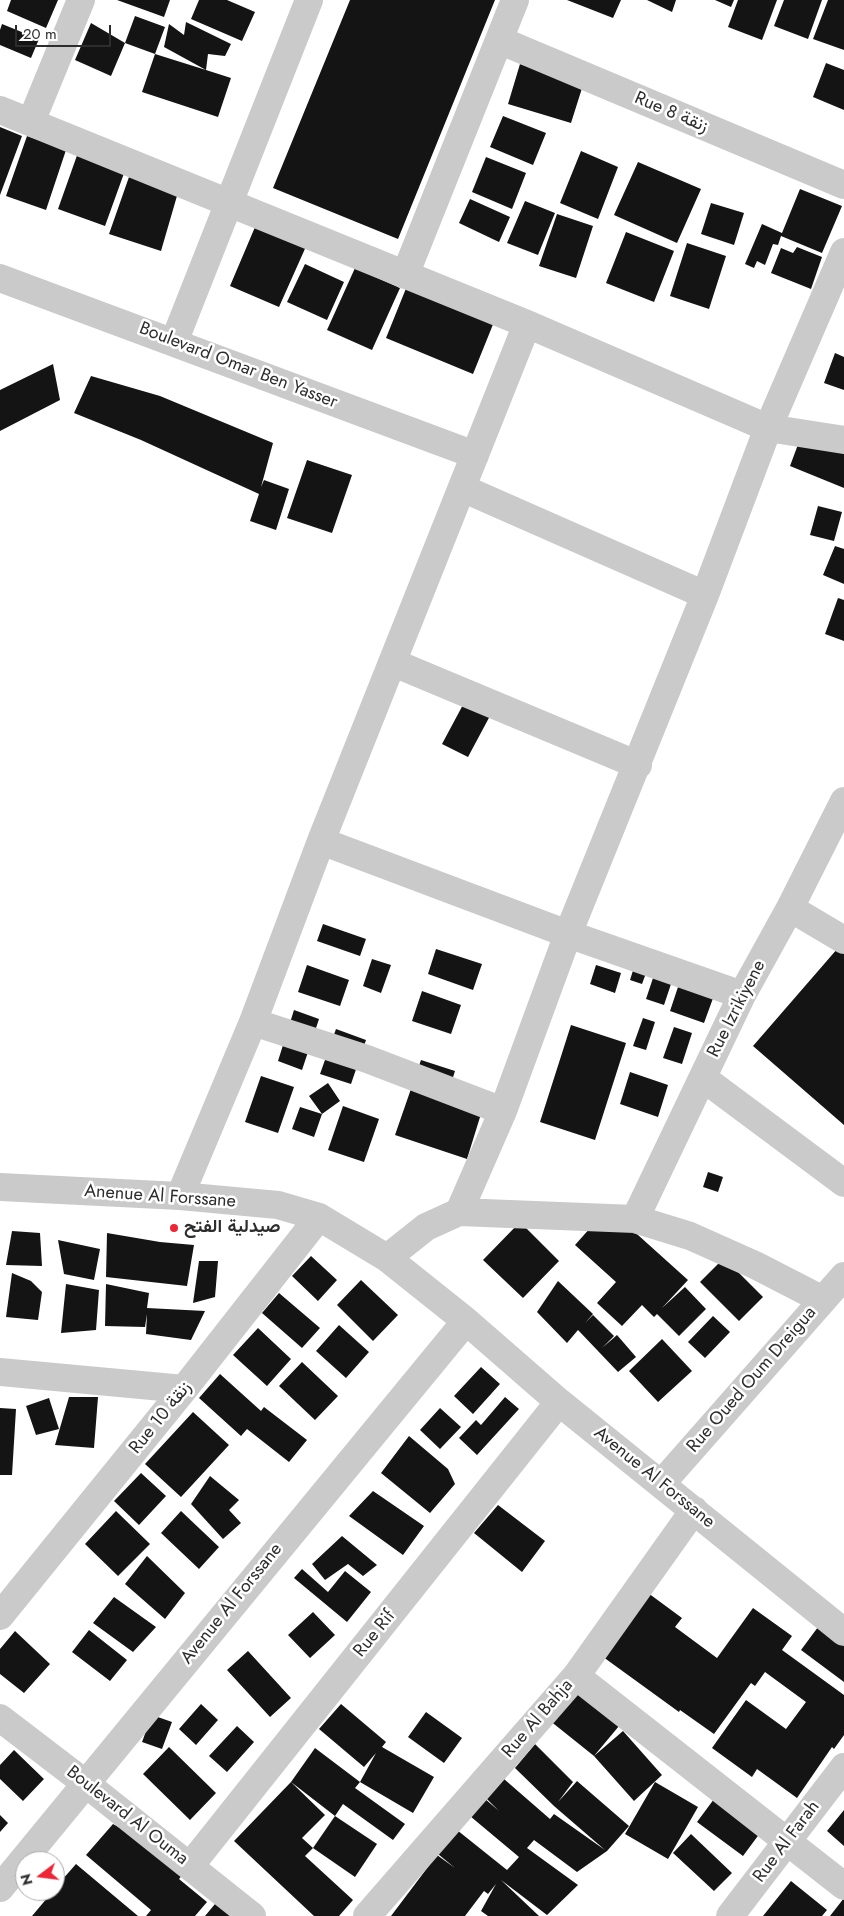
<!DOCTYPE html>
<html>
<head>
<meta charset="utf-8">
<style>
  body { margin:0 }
  #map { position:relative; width:844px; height:1916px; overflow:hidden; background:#fff; font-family:Jost,sans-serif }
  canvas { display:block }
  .north { position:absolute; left:15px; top:1851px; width:50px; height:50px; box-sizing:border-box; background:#fff; border:1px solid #ababab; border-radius:50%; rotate:255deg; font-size:14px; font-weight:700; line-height:20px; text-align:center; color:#2d2d2d }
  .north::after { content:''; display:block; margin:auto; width:18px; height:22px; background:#ed2534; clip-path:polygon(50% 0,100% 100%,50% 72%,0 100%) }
  .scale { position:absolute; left:15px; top:25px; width:96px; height:22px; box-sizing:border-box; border:2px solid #2d2d2d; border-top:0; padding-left:6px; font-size:15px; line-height:18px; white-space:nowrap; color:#2d2d2d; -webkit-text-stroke:4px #fff; paint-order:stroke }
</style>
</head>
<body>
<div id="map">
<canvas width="844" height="1916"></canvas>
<div class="north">N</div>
<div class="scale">20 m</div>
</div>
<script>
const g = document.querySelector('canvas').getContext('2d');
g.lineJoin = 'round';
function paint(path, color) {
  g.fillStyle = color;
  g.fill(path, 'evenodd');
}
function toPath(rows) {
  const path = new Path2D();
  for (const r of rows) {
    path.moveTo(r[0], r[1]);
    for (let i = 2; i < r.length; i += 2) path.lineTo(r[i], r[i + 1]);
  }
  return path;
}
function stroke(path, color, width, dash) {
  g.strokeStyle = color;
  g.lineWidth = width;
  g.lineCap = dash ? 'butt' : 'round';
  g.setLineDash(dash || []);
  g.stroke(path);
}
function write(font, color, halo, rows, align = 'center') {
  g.font = font + ' Jost,Vazirmatn,sans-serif';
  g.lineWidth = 5;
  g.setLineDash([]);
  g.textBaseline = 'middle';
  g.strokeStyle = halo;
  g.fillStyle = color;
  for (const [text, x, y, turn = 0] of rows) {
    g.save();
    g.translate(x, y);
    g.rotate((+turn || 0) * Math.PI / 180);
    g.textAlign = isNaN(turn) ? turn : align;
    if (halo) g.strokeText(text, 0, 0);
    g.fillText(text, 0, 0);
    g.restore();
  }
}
paint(toPath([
  [11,0,58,0,46,28,7,11],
  [117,0,170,0,164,17],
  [199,0,227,0,255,12,242,41,191,19],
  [350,0,495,0,398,239,273,188],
  [567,0,621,0,613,18],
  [647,0,676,0,672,12],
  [715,0,734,0,731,7],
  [738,0,777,0,762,40,728,27],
  [784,0,822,0,808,39,774,26],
  [828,0,844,0,844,50,813,39],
  [135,16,165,27,155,54,125,43],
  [186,22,231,44,225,56,208,54,206,70,231,78,218,117,142,92,155,54,206,70,164,47,169,24,184,35],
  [91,23,125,43,111,76,75,60],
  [2,24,39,39,31,58,0,45,0,30],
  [826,63,844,70,844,110,813,97],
  [520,64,583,85,571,123,508,104],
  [503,116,546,133,533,165,490,147],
  [0,127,22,136,0,195],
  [27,136,66,150,46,210,6,196],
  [80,147,127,165,105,226,58,209],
  [581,151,618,167,598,219,560,203],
  [486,157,526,173,512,209,472,192],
  [638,162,701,189,677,243,614,215],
  [129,177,179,189,161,251,109,234],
  [800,189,842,206,822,253,781,236,778,245,773,244,765,265,757,261,754,268,745,264,762,224,782,233],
  [470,199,510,217,499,242,459,223],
  [525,201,555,213,538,255,507,243],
  [711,203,744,213,734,245,701,234],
  [557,214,593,226,576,278,539,266],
  [258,220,308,242,279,307,230,286],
  [626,232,674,251,654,302,606,283],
  [687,243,726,256,709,309,670,296],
  [797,247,822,257,811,289,771,273,781,248,793,253],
  [305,264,344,282,327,320,287,302],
  [355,268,400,288,372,350,327,330],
  [409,281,496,317,473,374,386,338],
  [835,353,844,357,844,390,824,383],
  [53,364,60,400,0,431,0,390],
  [91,376,160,396,273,443,261,487,264,480,289,489,276,530,250,521,259,494,141,440,74,413],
  [803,431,844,447,844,488,790,466],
  [307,460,352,475,332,533,287,518],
  [818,506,842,512,834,541,810,535],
  [835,546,844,549,844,584,823,575],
  [838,598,844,600,844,641,825,634],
  [465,701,491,714,468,757,442,744],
  [323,924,366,939,360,956,317,941],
  [838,948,844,953,844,1125,753,1046],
  [436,949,482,964,473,990,428,974],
  [372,959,391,965,381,993,363,986],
  [636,961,649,965,642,984,630,980],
  [307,965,349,980,340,1006,298,992],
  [596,965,621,973,615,993,590,984],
  [654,975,672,981,664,1005,646,999],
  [681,978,716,990,704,1023,670,1011],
  [422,991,461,1005,451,1034,412,1021],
  [294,1010,319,1019,302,1070,278,1061],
  [643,1018,655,1022,646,1050,633,1046],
  [571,1025,626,1043,595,1140,540,1122],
  [674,1027,692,1033,682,1064,663,1058],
  [336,1029,366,1040,351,1084,320,1074],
  [421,1060,455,1071,449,1090,485,1101,467,1159,395,1135],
  [630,1072,668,1085,658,1117,620,1104],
  [261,1076,294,1087,278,1133,245,1122],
  [328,1083,340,1101,322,1114,309,1096],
  [343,1106,379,1119,364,1162,328,1150],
  [300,1107,322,1114,314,1137,292,1129],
  [708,1172,723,1177,718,1192,703,1187],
  [608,1208,688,1280,662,1308,685,1287,706,1309,679,1336,657,1314,654,1317,642,1305,622,1326,597,1303,616,1282,575,1245],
  [520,1222,559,1261,523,1298,483,1260],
  [12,1231,40,1233,42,1266,6,1265],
  [107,1233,160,1242,194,1245,187,1286,106,1277],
  [58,1240,100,1249,94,1280,64,1274],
  [311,1256,337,1280,318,1301,292,1276],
  [724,1258,763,1297,739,1321,700,1282],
  [199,1261,218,1261,215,1297,193,1303],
  [12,1273,31,1281,42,1292,38,1320,6,1317],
  [361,1280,398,1315,373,1341,337,1305],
  [558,1281,593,1314,585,1323,593,1315,614,1336,602,1348,617,1335,636,1357,618,1372,578,1330,567,1343,537,1312],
  [66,1284,99,1290,96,1330,61,1333],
  [106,1284,149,1293,147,1308,205,1311,191,1340,146,1334,147,1314,145,1327,105,1326],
  [279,1293,320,1328,302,1348,262,1313],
  [713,1316,730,1332,705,1358,688,1342],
  [339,1325,369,1352,346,1378,316,1351],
  [258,1328,291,1359,267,1386,233,1355],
  [662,1339,692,1371,658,1402,629,1371],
  [302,1362,338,1396,315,1420,279,1386],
  [481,1367,500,1384,473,1414,454,1396],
  [220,1374,261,1411,264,1407,307,1440,289,1462,247,1429,241,1436,199,1398],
  [69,1397,98,1397,94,1448,55,1445],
  [505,1397,519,1409,477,1455,459,1438,476,1420,481,1425],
  [49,1398,59,1429,36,1435,26,1406],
  [0,1408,16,1409,12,1475,0,1475],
  [440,1408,461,1427,440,1449,420,1430],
  [193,1412,229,1445,181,1497,145,1464],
  [409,1436,448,1469,455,1484,430,1513,381,1473],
  [141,1473,166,1496,139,1525,114,1501],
  [210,1476,239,1500,229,1510,241,1523,223,1539,191,1504],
  [373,1491,424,1526,403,1555,349,1516],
  [498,1505,545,1541,522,1572,474,1533],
  [116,1511,150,1544,118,1576,85,1544],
  [181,1511,219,1547,199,1569,161,1533],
  [342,1536,377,1565,363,1576,348,1564,325,1580,312,1564],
  [147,1556,185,1593,165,1619,125,1584],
  [302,1569,328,1592,345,1571,371,1592,347,1622,294,1578],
  [644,1590,682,1618,675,1627,717,1658,753,1608,792,1636,782,1650,844,1695,844,1735,834,1749,832,1747,797,1798,757,1769,752,1777,712,1748,746,1700,786,1729,806,1702,765,1672,755,1686,751,1683,714,1734,680,1710,679,1712,599,1654],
  [114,1597,156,1627,133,1652,93,1623],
  [313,1612,335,1635,310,1658,288,1635],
  [821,1623,844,1639,844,1682,801,1650],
  [89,1630,127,1660,110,1681,72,1652],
  [15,1631,50,1664,24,1693,0,1674,0,1649],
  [248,1651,291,1698,270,1717,227,1670],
  [579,1683,624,1720,594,1756,549,1720],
  [201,1704,218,1720,196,1745,179,1729],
  [341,1704,386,1742,382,1747,434,1777,413,1813,360,1782,376,1753,364,1767,319,1729],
  [426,1712,462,1738,444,1763,408,1737],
  [152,1715,172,1722,162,1749,142,1742],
  [237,1726,254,1742,227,1772,209,1756],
  [623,1731,662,1775,634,1801,594,1756],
  [535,1744,573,1782,558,1802,577,1781,629,1826,607,1851,577,1872,534,1840,527,1848,578,1885,547,1915,501,1880,539,1916,488,1916,481,1911,496,1884,488,1894,484,1891,465,1916,391,1916,437,1855,455,1868,438,1854,457,1830,507,1870,519,1857,470,1816,484,1798,499,1811,486,1798,504,1779,550,1819,554,1814,605,1850,554,1806,515,1768],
  [169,1747,216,1793,190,1820,143,1774],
  [315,1748,360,1782,355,1788,405,1824,393,1840,343,1804,335,1816,291,1782],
  [14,1750,44,1779,23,1801,0,1779,0,1765],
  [291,1782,325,1815,302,1838,313,1848,305,1856,353,1900,339,1916,314,1916,234,1841],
  [655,1782,698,1807,668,1859,625,1834],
  [717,1795,763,1829,743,1856,697,1822],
  [844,1810,844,1846,827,1831],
  [0,1815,8,1823,0,1832],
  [335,1816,377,1844,355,1877,313,1848],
  [113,1824,190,1866,179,1879,207,1902,195,1916,146,1916,151,1910,86,1855],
  [691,1834,732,1873,714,1891,673,1853],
  [76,1864,138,1916,32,1916,53,1891,55,1891,55,1888],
  [791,1881,827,1910,822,1916,763,1916],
  [220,1898,241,1916,205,1916],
  [844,1898,844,1916,830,1916]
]), '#141414');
stroke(toPath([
  [499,40,844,185],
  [0,110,527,324,768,428,844,440],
  [31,122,81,0],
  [405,275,515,0],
  [0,278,475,455],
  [174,342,309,0],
  [462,488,705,595],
  [394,663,638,765],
  [321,841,568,934,742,995],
  [790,908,844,940],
  [253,1022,367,1059,503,1111],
  [703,1078,844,1183],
  [0,1187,180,1196,278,1205,319,1217,387,1258,426,1227,459,1212,635,1219,690,1236,755,1265,823,1300],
  [180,1196,253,1022,321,841,527,324],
  [459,1212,503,1111,568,934,705,595,768,428,844,252],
  [635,1219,742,995,790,908,844,801],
  [387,1258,466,1321,559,1402,844,1632],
  [0,1372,184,1389],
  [661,1484,844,1276],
  [0,1616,184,1389,319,1217],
  [576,1676,844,1886],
  [0,1718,85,1783,252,1916],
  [190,1866,559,1402],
  [0,1888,466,1321],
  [367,1916,576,1676,694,1510],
  [730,1916,844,1767]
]), '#cacaca', 28);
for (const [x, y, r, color] of [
  [174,1228,5,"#ed2534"]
]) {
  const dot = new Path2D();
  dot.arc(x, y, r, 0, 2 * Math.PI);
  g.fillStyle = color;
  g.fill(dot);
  stroke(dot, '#fff', 2);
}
write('18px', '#2d2d2d', '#fff', [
  ["Rue 8 زنقة",671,113,23],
  ["Boulevard Omar Ben Yasser",238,366,21],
  ["Rue Izrikiyene",737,1009,-63],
  ["Anenue Al Forssane",160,1197,4],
  ["Rue Oued Oum Dreigua",752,1380,-49],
  ["Rue 10 زنقة",161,1418,-51],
  ["Avenue Al Forssane",654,1478,39],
  ["Avenue Al Forssane",232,1604,-51],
  ["Rue Rif",375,1634,-51],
  ["Rue Al Bahja",538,1719,-49],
  ["Boulevard Al Ouma",127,1816,38],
  ["Rue Al Farah",787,1842,-53]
]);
write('bold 18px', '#2d2d2d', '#fff', [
  ["صيدلية الفتح",184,1228]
], 'left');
</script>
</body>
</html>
